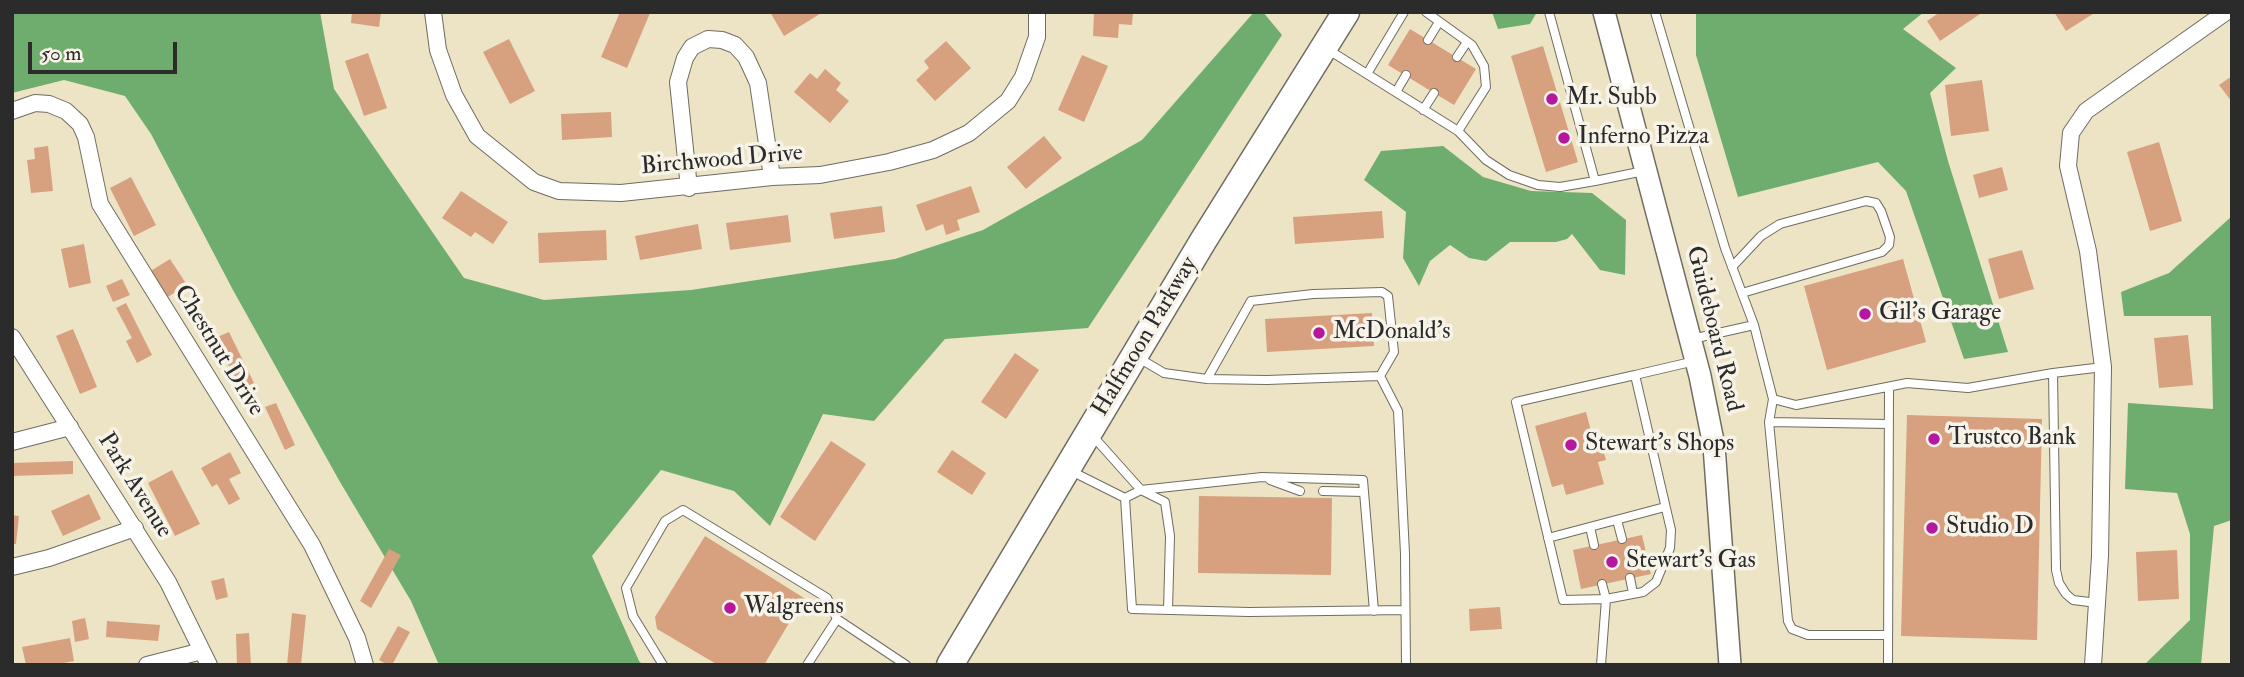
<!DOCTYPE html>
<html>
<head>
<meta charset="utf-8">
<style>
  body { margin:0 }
  #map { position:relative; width:2244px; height:677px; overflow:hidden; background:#ece4c5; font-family:"IM FELL Double Pica",serif }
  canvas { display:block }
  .frame { position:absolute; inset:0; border:14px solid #2b2b2b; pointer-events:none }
  .scale { position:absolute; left:28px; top:42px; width:149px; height:32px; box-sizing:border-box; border:4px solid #2b2b2b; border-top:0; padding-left:9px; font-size:21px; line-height:24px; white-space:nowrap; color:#2b2b2b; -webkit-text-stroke:5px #f7f3e8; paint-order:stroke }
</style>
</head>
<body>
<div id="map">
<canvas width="2244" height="677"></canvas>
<div class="frame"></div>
<div class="scale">50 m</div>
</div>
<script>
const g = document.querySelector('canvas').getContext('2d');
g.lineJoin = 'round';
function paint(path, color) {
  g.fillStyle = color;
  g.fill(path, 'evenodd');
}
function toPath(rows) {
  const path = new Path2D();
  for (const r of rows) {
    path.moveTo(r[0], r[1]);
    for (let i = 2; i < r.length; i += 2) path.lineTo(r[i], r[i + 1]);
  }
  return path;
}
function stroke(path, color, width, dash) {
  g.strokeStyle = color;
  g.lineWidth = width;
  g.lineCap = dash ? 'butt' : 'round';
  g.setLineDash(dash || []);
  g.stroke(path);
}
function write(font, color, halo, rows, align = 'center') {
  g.font = font + ' "IM FELL Double Pica",serif';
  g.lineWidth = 7;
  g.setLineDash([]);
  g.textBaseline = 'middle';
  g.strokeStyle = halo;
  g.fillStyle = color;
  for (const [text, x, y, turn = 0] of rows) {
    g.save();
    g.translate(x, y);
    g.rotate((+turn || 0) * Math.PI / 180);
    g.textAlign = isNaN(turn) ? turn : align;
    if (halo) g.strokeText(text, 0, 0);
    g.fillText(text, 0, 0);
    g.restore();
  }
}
paint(toPath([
  [12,12,320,12,334,89,464,278,544,300,691,290,895,259,983,230,1142,140,1254,12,1263,12,1282,35,1088,328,945,339,874,421,823,414,770,526,734,491,661,470,592,556,639,661,643,665,439,665,411,601,340,482,233,290,151,134,125,96,64,80,12,93],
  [1492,12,1537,12,1530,24,1498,29],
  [1696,12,1924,12,1903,29,1956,68,1930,93,1948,161,2008,352,1964,359,1906,191,1878,162,1738,197,1696,55],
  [1443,146,1483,177,1531,191,1592,193,1626,220,1625,275,1600,270,1572,234,1567,239,1556,242,1510,242,1486,261,1469,258,1450,245,1430,261,1419,286,1403,258,1406,212,1364,180,1381,151],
  [2232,216,2232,520,2214,526,2201,665,2144,665,2190,620,2190,534,2177,493,2125,489,2128,403,2213,409,2211,316,2124,316,2121,292,2169,273]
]), '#6fad6e');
paint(toPath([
  [352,12,381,12,379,27,351,23],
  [620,12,650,13,627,68,601,57],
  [770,12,823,12,784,36],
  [1094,12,1133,12,1132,25,1119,24,1118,38,1093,36],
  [1940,12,1983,12,1940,41,1927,21],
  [2054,12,2096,12,2066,31],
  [1410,29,1476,69,1454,105,1388,65],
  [509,39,535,91,510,104,483,52],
  [946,41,971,68,935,101,916,80,929,68,924,61],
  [1543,46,1578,162,1546,172,1511,56],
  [368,53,387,108,364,116,345,61],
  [1082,55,1108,66,1084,122,1058,110],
  [825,69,841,83,836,90,849,101,830,123,794,92,810,73,817,79],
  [2232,76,2232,102,2219,85],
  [1982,80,1989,131,1951,136,1945,85],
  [611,112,612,137,562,140,561,114],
  [1044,136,1062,158,1026,189,1007,167],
  [2159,142,2182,221,2150,231,2127,152],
  [48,146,53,191,31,193,27,160,35,159,34,148],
  [2002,167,2008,190,1979,198,1973,175],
  [131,177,156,225,134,236,110,188],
  [971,186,980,212,957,220,960,230,946,235,943,224,926,231,916,205],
  [461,191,508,222,493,244,475,232,471,237,442,218],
  [882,206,885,232,834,239,830,213],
  [1382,211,1384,238,1295,244,1293,217],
  [788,215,791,242,730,250,726,223],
  [698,224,702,249,640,260,635,236],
  [606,230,607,260,539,263,538,233],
  [84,244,91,283,69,288,61,249],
  [2022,250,2034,289,1999,299,1988,259],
  [170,259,187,285,166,298,149,272],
  [1903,259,1926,342,1827,370,1804,286],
  [122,279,130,295,113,302,106,286],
  [126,303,152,355,137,363,126,341,132,338,116,308],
  [1372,313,1374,346,1267,352,1265,319],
  [73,329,97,387,80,394,56,336],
  [229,332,254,383,240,389,215,338],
  [2188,335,2193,385,2159,388,2154,338],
  [1015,353,1039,370,1006,419,981,402],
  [276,403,295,445,285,450,265,407],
  [1586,412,1591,431,1597,429,1606,460,1598,462,1604,484,1566,495,1563,484,1552,487,1535,426],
  [1907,415,2042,419,2037,640,1901,636],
  [831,441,866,464,815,541,780,517],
  [952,450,986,473,972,495,937,472],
  [230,452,241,473,229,479,240,499,229,505,217,484,212,487,201,468],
  [73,461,73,474,12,476,12,463],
  [172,470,200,524,175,536,148,483],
  [89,494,101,519,63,536,51,511],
  [1199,496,1332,498,1331,575,1198,573],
  [12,515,19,516,16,544,12,544],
  [1642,535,1651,574,1581,589,1573,550],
  [705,536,804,598,764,665,718,665,657,629,655,617],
  [389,549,401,555,371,608,360,601],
  [2177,550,2179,599,2138,601,2136,552],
  [224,578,228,597,216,600,211,581],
  [1500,607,1502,629,1470,631,1469,609],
  [292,613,306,615,301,665,287,665],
  [85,618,89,639,75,642,72,621],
  [107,621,160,625,158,641,106,637],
  [398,626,410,632,392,665,388,665,379,660],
  [249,633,251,665,237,665,236,634],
  [70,638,74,661,53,665,26,665,22,647]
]), '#d7a07e');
const service = toPath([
  [1426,12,1472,45,1484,66,1486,87,1458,131],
  [1549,12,1595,181,1644,171],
  [1655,12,1725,248,1754,325,1773,399,1796,405,1907,383,1968,388,2053,373,2103,367],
  [1428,40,1439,22],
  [1327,49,1458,131,1486,160,1509,175,1538,185,1560,187,1595,181],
  [1457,57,1467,42],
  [1367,74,1404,12],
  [1396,92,1406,75],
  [1423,110,1434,93],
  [1732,267,1761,236,1780,224,1866,201,1876,203,1881,211,1890,237,1889,245,1882,252,1742,293],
  [1692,339,1754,325],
  [1137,357,1164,373,1207,379,1267,380,1380,376,1394,352,1388,296,1382,292,1313,294,1251,301,1207,379],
  [2053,373,2056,570,2059,583,2066,594,2073,600,2097,603],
  [1380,376,1398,411,1405,554,1406,665],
  [1773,399,1769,422,1788,621,1792,629,1808,635,1888,635],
  [1769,422,1889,424],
  [1091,434,1141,490,1165,502,1170,536,1168,610],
  [1071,471,1125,498],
  [1270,480,1300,491],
  [1323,491,1364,492],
  [1125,498,1132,609,1249,612,1405,610],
  [1125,498,1141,490,1262,477,1363,480,1374,611],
  [1617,520,1622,539],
  [1590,527,1594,545],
  [1548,538,1665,507],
  [1630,578,1633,593],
  [1602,584,1606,599,1563,600,1516,402,1635,375],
  [663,665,633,616,626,588,665,521,683,510,827,598,837,619],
  [807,665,837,619,906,665],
  [1601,665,1606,599,1643,592,1656,582,1670,548,1671,530,1635,375,1695,361],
  [1888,665,1889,387]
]);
const minor = toPath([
  [433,12,438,50,454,95,477,136,534,182,559,191,621,193,772,177,820,175,889,162,933,150,969,133,1008,101,1023,77,1037,37,1037,12],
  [12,111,35,103,49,104,66,111,80,124,86,137,100,204,312,545,357,638,365,665],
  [689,188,678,82,685,58,692,47,708,39,722,40,735,45,746,57,758,83,772,177],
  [12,337,168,582,209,665],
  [12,442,70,427],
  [12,567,49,558,135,528],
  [147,665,202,651],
  [2093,665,2100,556,2103,367,2088,251,2068,166,2071,133,2086,111,2226,12]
]);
const tertiary = toPath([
  [1604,12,1700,376,1714,446,1730,665]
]);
const primary = toPath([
  [950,665,1203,241,1346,12]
]);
stroke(service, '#6f6c61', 10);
stroke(minor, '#6f6c61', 18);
stroke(tertiary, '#6f6c61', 24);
stroke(primary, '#6f6c61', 29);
stroke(service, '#fff', 8);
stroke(minor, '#fff', 16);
stroke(tertiary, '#fff', 21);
stroke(primary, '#fff', 26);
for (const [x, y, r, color] of [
  [1552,99,7,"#b5179e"],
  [1564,138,7,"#b5179e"],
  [1865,314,7,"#b5179e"],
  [1319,333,7,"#b5179e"],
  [1934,439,7,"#b5179e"],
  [1571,445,7,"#b5179e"],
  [1932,528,7,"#b5179e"],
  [1612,562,7,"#b5179e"],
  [730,608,7,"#b5179e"]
]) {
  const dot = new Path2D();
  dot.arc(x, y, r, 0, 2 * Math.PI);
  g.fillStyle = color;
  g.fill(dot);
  stroke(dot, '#f7f3e8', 2.5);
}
write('24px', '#2b2b2b', '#f7f3e8', [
  ["Mr. Subb",1566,99],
  ["Inferno Pizza",1578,138],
  ["Gil's Garage",1879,314],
  ["McDonald's",1333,333],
  ["Trustco Bank",1948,439],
  ["Stewart's Shops",1585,445],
  ["Studio D",1946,528],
  ["Stewart's Gas",1626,562],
  ["Walgreens",744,608]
], 'left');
write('24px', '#2b2b2b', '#f7f3e8', [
  ["Birchwood Drive",722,161,-5],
  ["Guideboard Road",1713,329,76],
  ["Halfmoon Parkway",1146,337,-59],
  ["Chestnut Drive",218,351,58],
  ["Park Avenue",134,486,58]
]);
</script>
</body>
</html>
